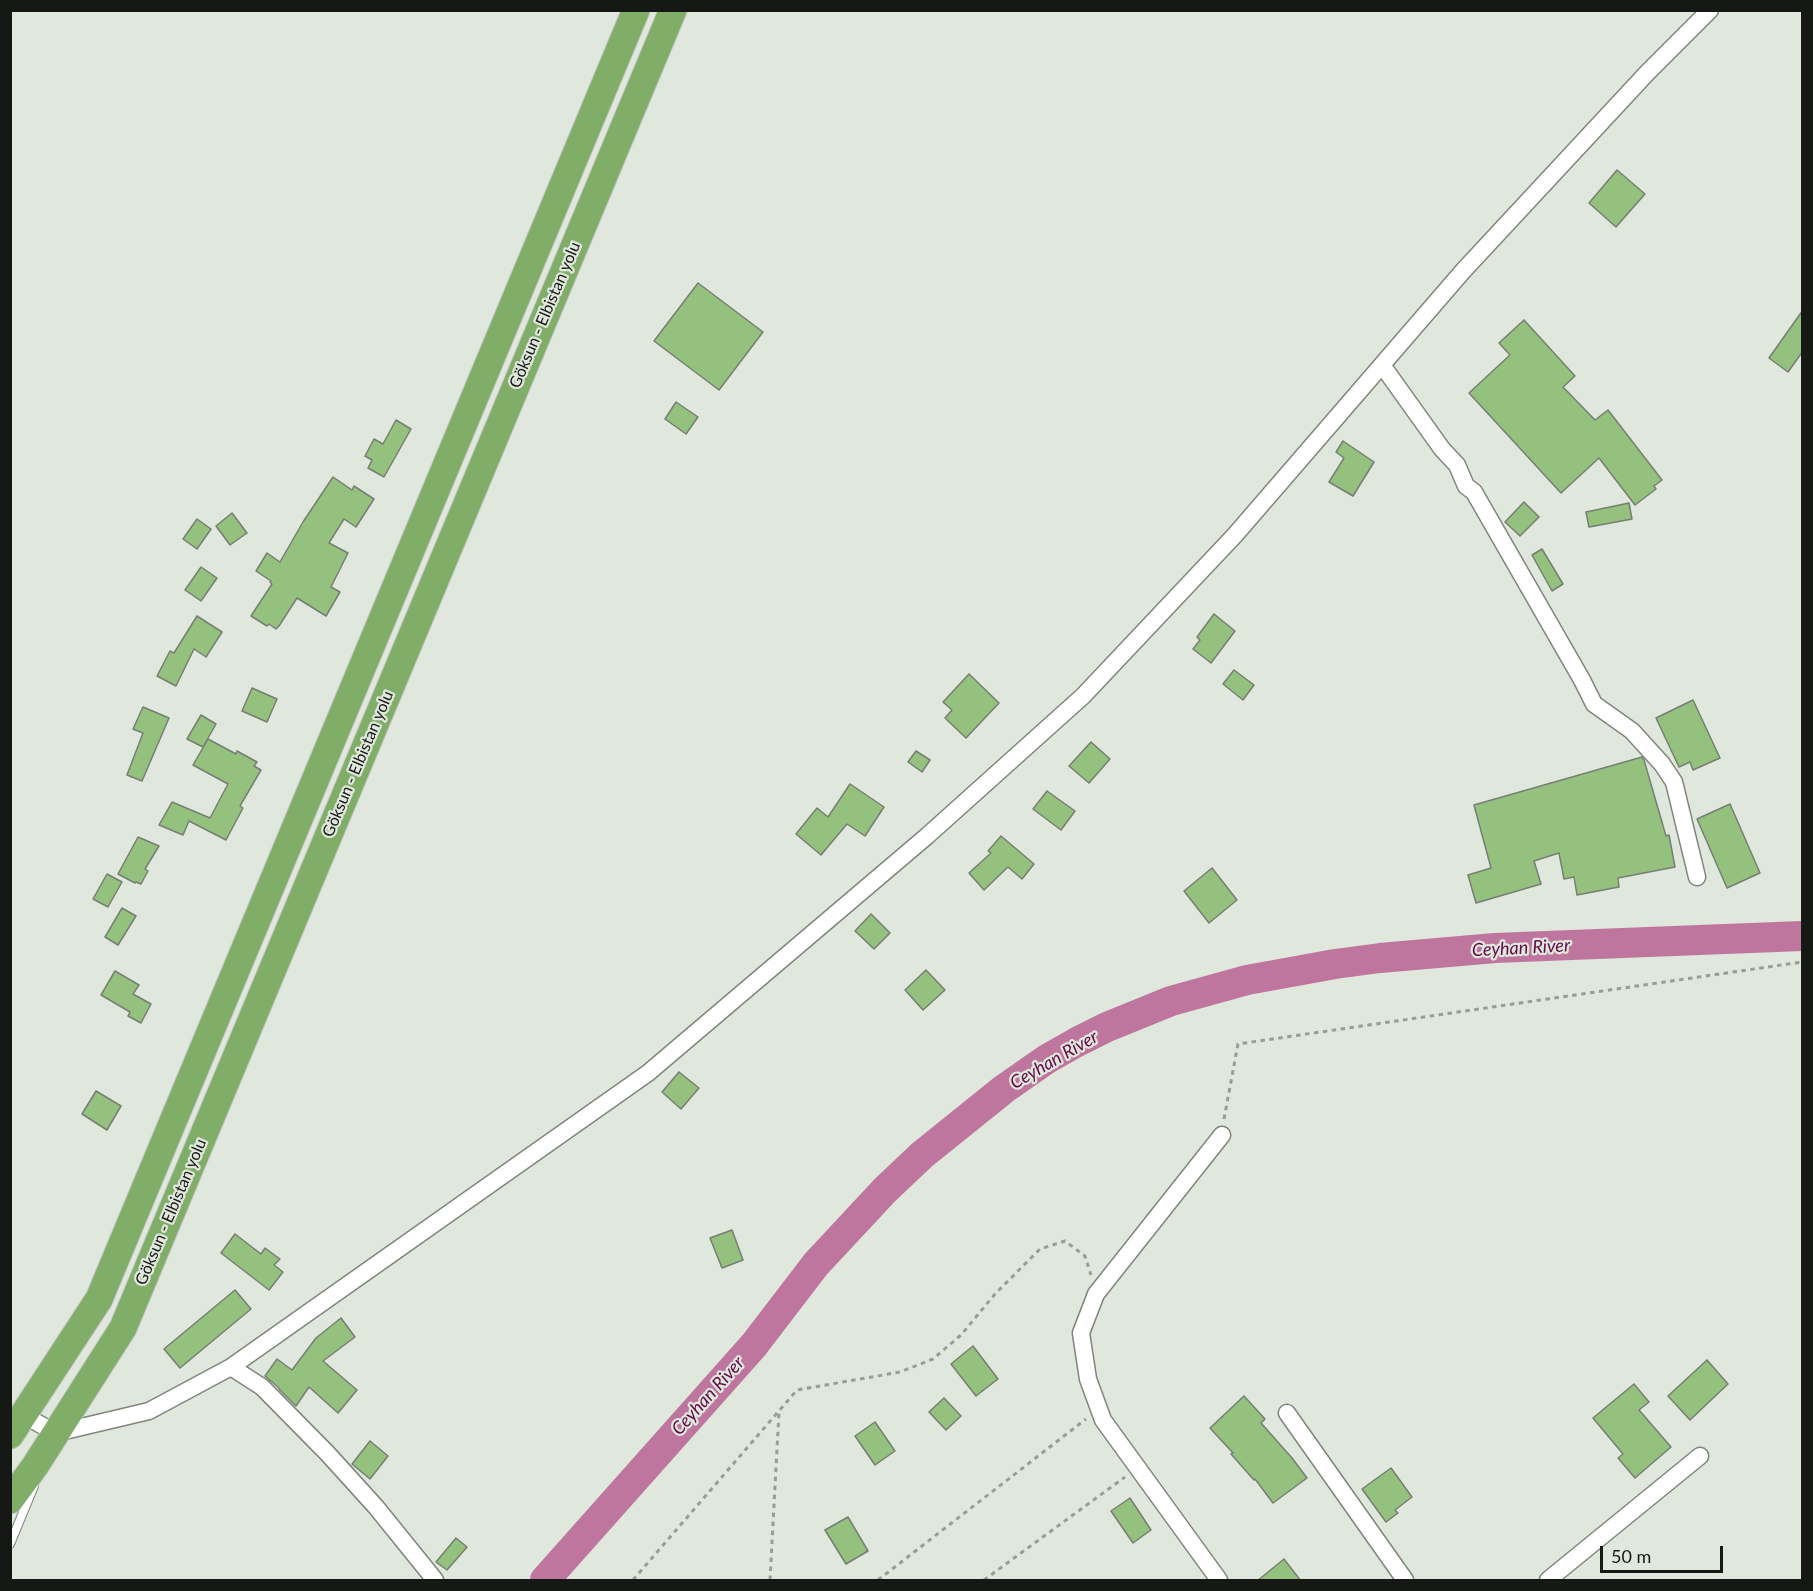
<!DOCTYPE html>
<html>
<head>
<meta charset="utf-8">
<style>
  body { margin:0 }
  #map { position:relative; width:1813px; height:1591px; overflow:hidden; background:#e0e7dc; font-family:Lato,sans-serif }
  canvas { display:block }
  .frame { position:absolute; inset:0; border:12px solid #151814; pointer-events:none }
  .scale { position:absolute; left:1600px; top:1546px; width:123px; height:27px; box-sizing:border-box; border:3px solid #151814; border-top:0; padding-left:8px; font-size:18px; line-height:21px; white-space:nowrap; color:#151814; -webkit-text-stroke:4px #e0e7dc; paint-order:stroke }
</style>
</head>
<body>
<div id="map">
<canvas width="1813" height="1591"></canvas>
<div class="frame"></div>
<div class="scale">50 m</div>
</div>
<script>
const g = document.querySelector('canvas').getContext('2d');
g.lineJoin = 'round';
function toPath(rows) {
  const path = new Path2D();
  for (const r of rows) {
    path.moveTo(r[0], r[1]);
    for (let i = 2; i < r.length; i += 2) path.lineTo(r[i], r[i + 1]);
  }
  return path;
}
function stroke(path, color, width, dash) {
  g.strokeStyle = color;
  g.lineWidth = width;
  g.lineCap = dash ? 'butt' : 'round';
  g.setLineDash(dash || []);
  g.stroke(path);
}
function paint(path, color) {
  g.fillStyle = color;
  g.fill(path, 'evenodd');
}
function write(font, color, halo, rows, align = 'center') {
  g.font = font + ' Lato,sans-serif';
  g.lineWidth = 4.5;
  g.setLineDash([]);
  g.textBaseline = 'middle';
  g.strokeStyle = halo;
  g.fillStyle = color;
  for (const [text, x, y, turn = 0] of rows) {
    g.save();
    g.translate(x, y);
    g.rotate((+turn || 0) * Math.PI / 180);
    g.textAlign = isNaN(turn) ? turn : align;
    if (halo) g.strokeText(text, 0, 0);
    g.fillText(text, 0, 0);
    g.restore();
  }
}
stroke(toPath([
  [545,1580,754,1345,816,1264,885,1190,922,1155,1004,1089,1047,1059,1077,1042,1107,1027,1171,1001,1247,980,1335,964,1380,958,1495,948,1802,936]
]), '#be759e', 30);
const building = toPath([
  [1617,170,1645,194,1616,227,1589,203,1617,170],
  [698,283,763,332,719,390,654,341,698,283],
  [1803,310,1803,351,1788,372,1769,358,1803,310],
  [1524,320,1575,376,1563,387,1595,420,1608,410,1662,480,1654,486,1656,489,1635,505,1599,458,1561,493,1469,393,1510,355,1499,343,1524,320],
  [676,402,698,417,686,434,665,419,676,402],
  [396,420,411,429,384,477,368,468,372,460,365,456,374,439,383,444,396,420],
  [1343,441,1374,462,1353,496,1329,482,1344,458,1336,452,1343,441],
  [333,477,352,490,354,486,374,499,356,527,344,519,329,543,348,553,331,587,340,592,326,616,297,598,279,626,276,629,269,624,267,626,251,616,272,584,270,582,271,581,256,571,267,553,280,562,303,522,333,477],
  [1524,502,1539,517,1520,536,1505,522,1524,502],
  [1629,503,1632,519,1589,527,1586,512,1629,503],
  [232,513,247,533,230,545,216,526,232,513],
  [197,519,211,529,197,549,183,539,197,519],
  [1542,549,1563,584,1552,591,1532,555,1542,549],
  [201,567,217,578,201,601,185,590,201,567],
  [1214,614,1235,631,1211,663,1193,649,1200,640,1197,637,1214,614],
  [197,616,222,632,206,657,194,649,176,686,157,676,170,651,174,653,197,616],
  [1234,670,1254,685,1243,700,1223,684,1234,670],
  [969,674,999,703,966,738,945,718,952,710,943,702,969,674],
  [252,688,277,699,267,722,242,711,252,688],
  [1693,700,1720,758,1693,770,1690,762,1679,767,1656,718,1693,700],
  [143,707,169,718,142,781,127,775,143,733,133,729,143,707],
  [201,715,216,724,203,747,187,739,201,715],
  [208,739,236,754,237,751,257,762,254,766,261,770,240,806,243,808,226,840,189,821,183,835,159,825,172,802,210,818,228,784,193,765,208,739],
  [1091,742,1110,759,1089,783,1069,766,1091,742],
  [916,751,930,760,922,772,908,762,916,751],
  [1642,757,1644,760,1666,836,1669,835,1675,867,1618,878,1619,887,1577,895,1574,877,1564,879,1559,853,1534,861,1541,884,1476,903,1468,875,1491,868,1474,805,1642,757],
  [850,784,884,807,865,836,847,824,821,855,796,834,817,808,828,817,850,784],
  [1047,791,1075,811,1061,830,1033,809,1047,791],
  [1730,804,1760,873,1727,888,1697,819,1730,804],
  [1001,836,1034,864,1022,879,1008,867,984,890,969,873,991,853,988,851,1001,836],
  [138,837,159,846,145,869,148,871,141,884,136,882,135,883,118,874,138,837],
  [1212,868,1237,900,1209,923,1184,891,1212,868],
  [107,874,122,882,108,907,93,899,107,874],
  [122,908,136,916,118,945,105,937,122,908],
  [871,914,890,933,874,949,855,931,871,914],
  [926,970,945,990,923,1010,905,990,926,970],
  [115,971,139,985,133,994,151,1004,141,1023,128,1016,130,1012,101,995,115,971],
  [679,1072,699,1088,681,1109,662,1092,679,1072],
  [96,1091,121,1106,107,1130,82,1114,96,1091],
  [732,1230,743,1260,722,1268,710,1238,732,1230],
  [235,1234,261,1254,265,1248,280,1259,274,1265,283,1272,269,1290,221,1253,235,1234],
  [235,1290,251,1309,180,1368,164,1349,235,1290],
  [341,1318,355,1337,323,1361,357,1390,338,1413,309,1387,296,1406,279,1389,279,1388,265,1376,277,1359,292,1370,316,1338,341,1318],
  [973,1346,998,1379,976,1396,951,1364,973,1346],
  [1707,1360,1728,1384,1690,1420,1668,1396,1707,1360],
  [1634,1384,1649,1402,1639,1410,1671,1447,1635,1478,1618,1458,1623,1454,1593,1418,1634,1384],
  [1244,1396,1265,1419,1261,1423,1292,1458,1307,1478,1273,1503,1255,1479,1254,1480,1231,1454,1233,1453,1210,1428,1244,1396],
  [944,1398,961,1416,946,1430,929,1412,944,1398],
  [875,1422,895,1451,875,1465,855,1436,875,1422],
  [370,1441,388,1456,370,1479,352,1464,370,1441],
  [1391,1468,1412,1497,1395,1510,1398,1513,1386,1522,1362,1489,1391,1468],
  [1130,1498,1151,1530,1133,1543,1111,1511,1130,1498],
  [848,1517,868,1551,846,1564,825,1530,848,1517],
  [456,1538,467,1547,447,1570,436,1562,456,1538],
  [1284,1559,1301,1581,1257,1581,1284,1559]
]);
paint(building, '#94c27e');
stroke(building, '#777e74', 1.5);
const service = toPath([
  [10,1544,34,1486]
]);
const minor = toPath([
  [1382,365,1442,449,1457,465,1466,486,1474,492,1582,680,1594,704,1632,731,1662,764,1674,782,1697,877],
  [231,1367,262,1387,328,1454,376,1507,435,1580],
  [1287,1413,1405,1580],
  [23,1415,56,1433,149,1411,231,1367,648,1073,927,836,1083,696,1235,535,1463,271,1647,73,1710,10],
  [1219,1580,1103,1420,1088,1379,1081,1333,1096,1294,1222,1135],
  [1548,1580,1700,1456]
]);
const trunk = toPath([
  [10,1435,99,1299,636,10],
  [10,1500,35,1466,123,1328,673,10]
]);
stroke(service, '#7f867c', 10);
stroke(minor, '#7f867c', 19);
stroke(trunk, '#c2c3c2', 29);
stroke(toPath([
  [1224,1119,1238,1044,1802,962],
  [633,1580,797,1390,900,1372,933,1359,961,1335,995,1294,1040,1249,1065,1241,1085,1256,1091,1275],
  [770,1580,779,1412],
  [878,1580,1086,1419],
  [984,1580,1125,1477]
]), '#989e95', 3, [4.5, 4.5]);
stroke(service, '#fff', 8);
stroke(minor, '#fff', 16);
stroke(trunk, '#80ae68', 27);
write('16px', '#151814', '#e0e7dc', [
  ["Göksun - Elbistan yolu",545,315,-67],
  ["Göksun - Elbistan yolu",358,764,-67],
  ["Göksun - Elbistan yolu",171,1212,-67]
]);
write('italic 18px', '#640947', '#e0e7dc', [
  ["Ceyhan River",1521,948,-3],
  ["Ceyhan River",1054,1060,-30],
  ["Ceyhan River",708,1396,-48]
]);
</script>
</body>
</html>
